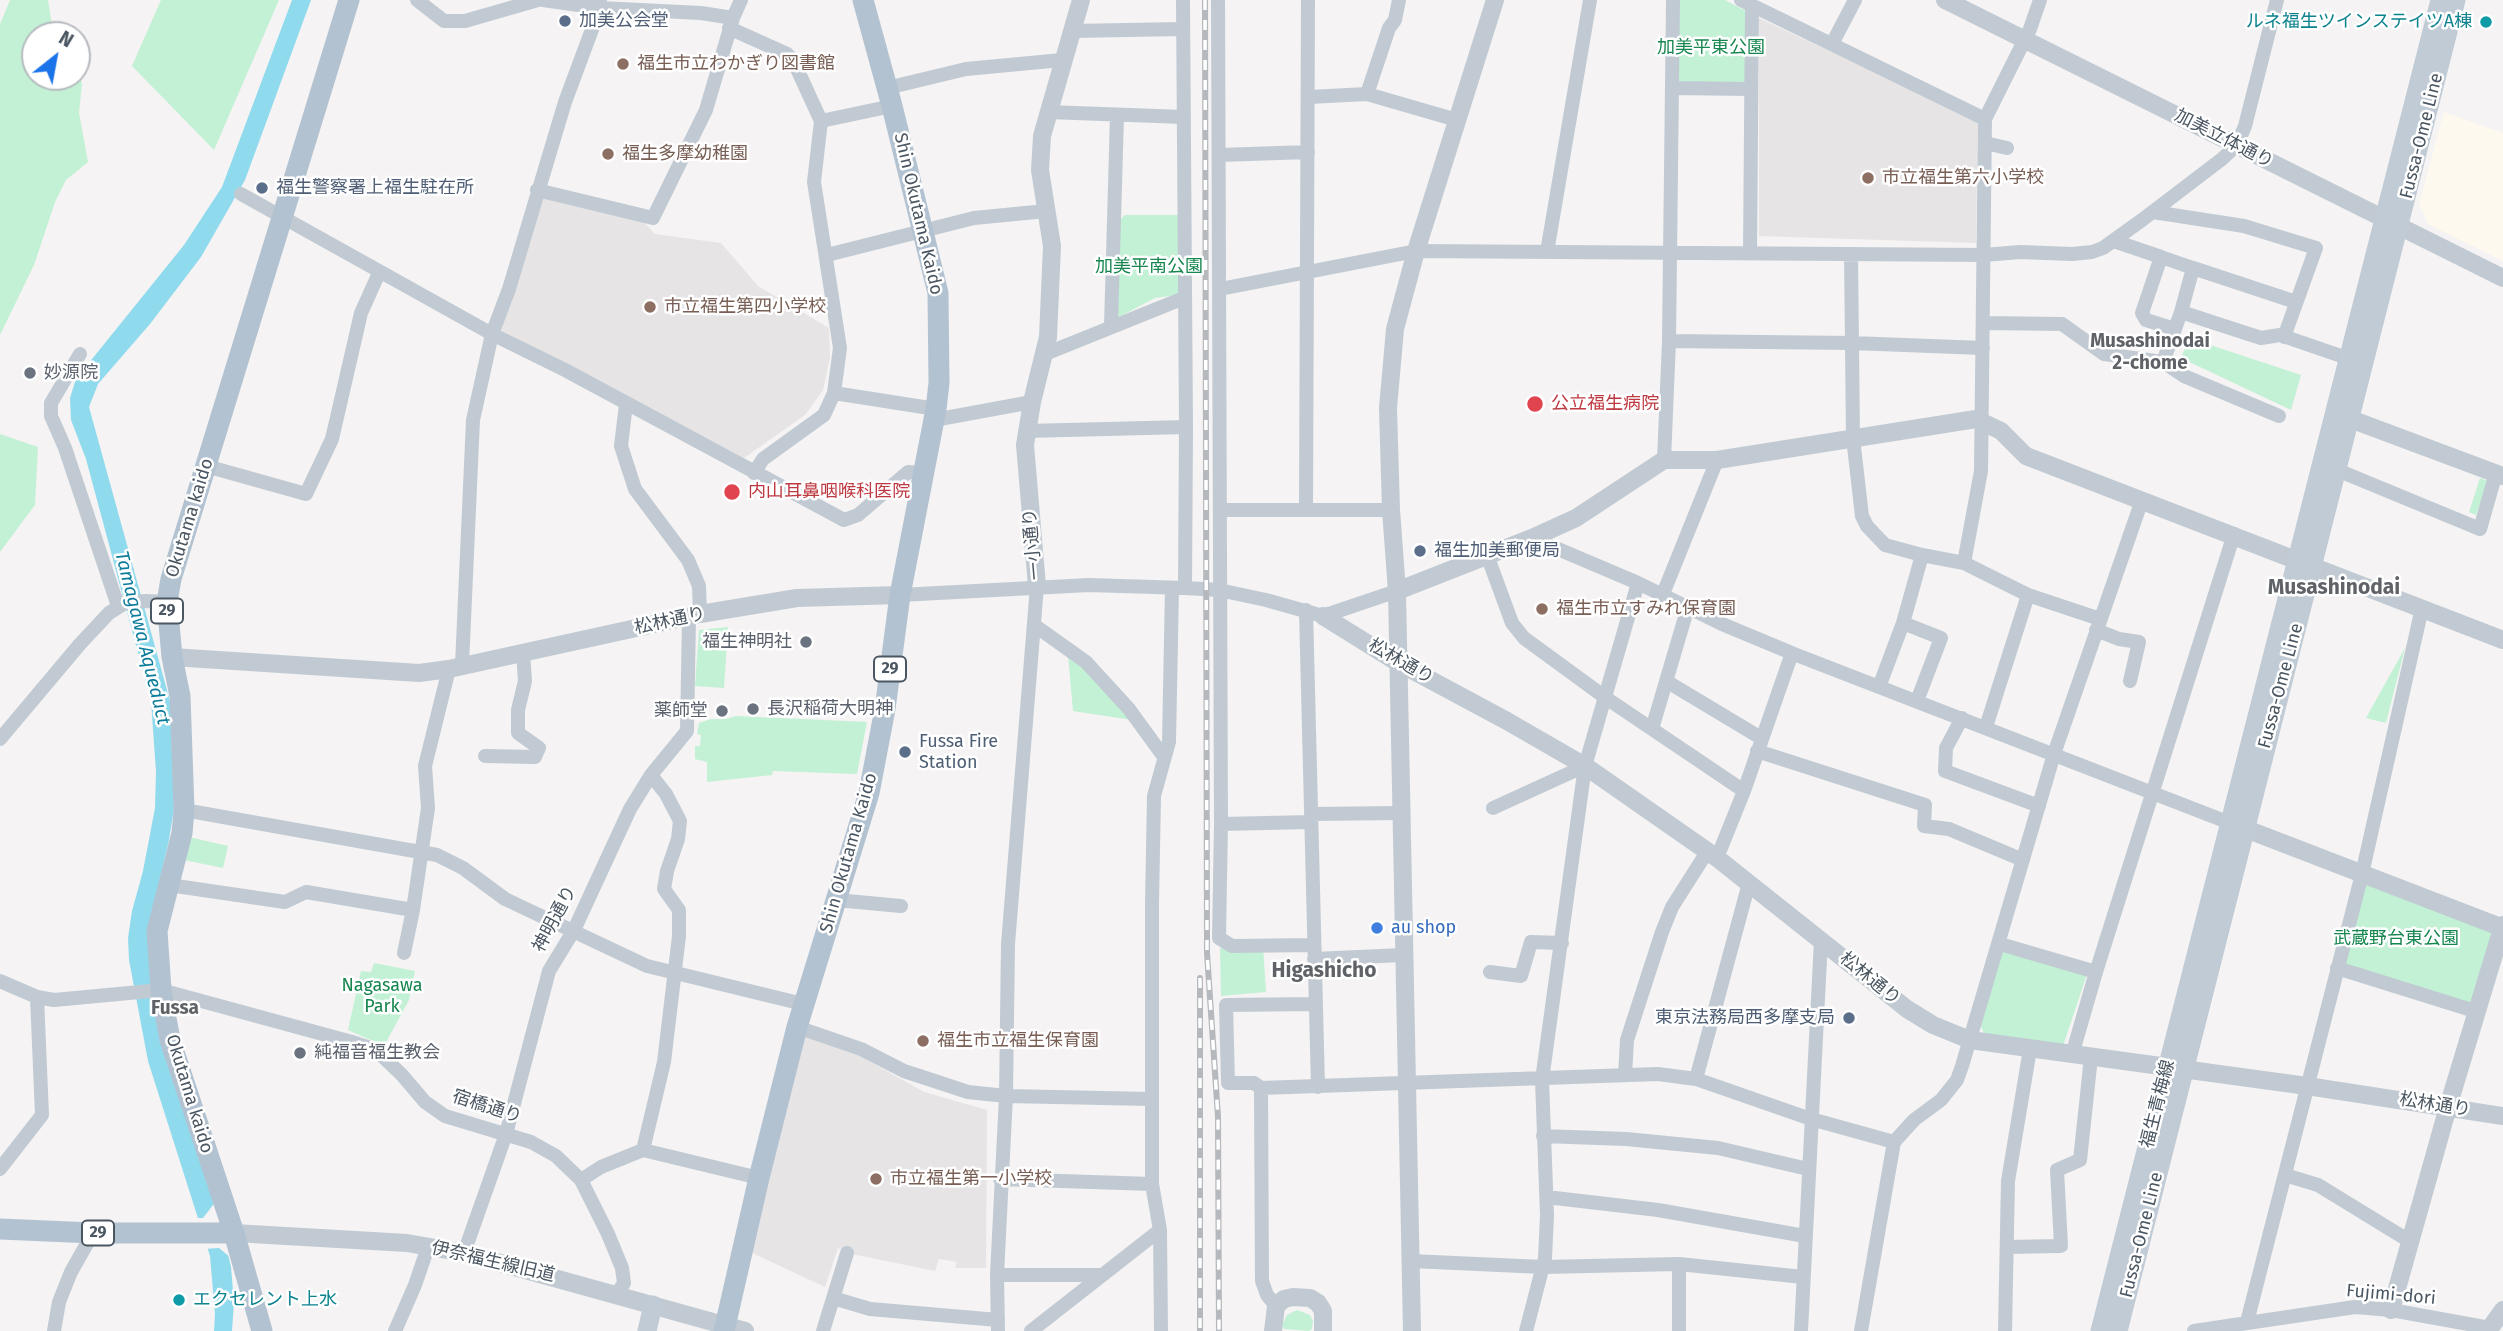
<!DOCTYPE html>
<html>
<head>
<meta charset="utf-8">
<style>
  body { margin:0 }
  #map { position:relative; width:2503px; height:1331px; overflow:hidden; background:#f5f3f3; font-family:"Fira Sans",sans-serif }
  canvas { display:block }
  .north { position:absolute; left:21px; top:21px; width:70px; height:70px; box-sizing:border-box; background:#fff; border:2px solid #b7bbc0; border-radius:50%; rotate:31deg; font-size:19px; font-weight:700; line-height:28px; text-align:center; color:#4a5661 }
  .north::after { content:''; display:block; margin:auto; width:24px; height:32px; background:#1a73e8; clip-path:polygon(50% 0,100% 100%,50% 72%,0 100%) }
</style>
</head>
<body>
<div id="map">
<canvas width="2503" height="1331"></canvas>
<div class="north">N</div>
</div>
<script>
const g = document.querySelector('canvas').getContext('2d');
g.lineJoin = 'round';
function paint(path, color) {
  g.fillStyle = color;
  g.fill(path, 'evenodd');
}
function toPath(rows) {
  const path = new Path2D();
  for (const r of rows) {
    path.moveTo(r[0], r[1]);
    for (let i = 2; i < r.length; i += 2) path.lineTo(r[i], r[i + 1]);
  }
  return path;
}
function stroke(path, color, width, dash) {
  g.strokeStyle = color;
  g.lineWidth = width;
  g.lineCap = dash ? 'butt' : 'round';
  g.setLineDash(dash || []);
  g.stroke(path);
}
function write(font, color, halo, rows, align = 'center') {
  g.font = font + ' "Fira Sans","Noto Sans JP",sans-serif';
  g.lineWidth = 5;
  g.setLineDash([]);
  g.textBaseline = 'middle';
  g.strokeStyle = halo;
  g.fillStyle = color;
  for (const [text, x, y, turn = 0] of rows) {
    g.save();
    g.translate(x, y);
    g.rotate((+turn || 0) * Math.PI / 180);
    g.textAlign = isNaN(turn) ? turn : align;
    if (halo) g.strokeText(text, 0, 0);
    g.fillText(text, 0, 0);
    g.restore();
  }
}
paint(toPath([
  [2444,112,2503,133,2503,261,2428,224,2419,204]
]), '#fdf9ef');
paint(toPath([
  [1759,18,1978,121,1976,243,1759,236],
  [538,196,640,218,655,234,721,243,758,286,829,328,830,358,823,390,805,415,744,458,501,330],
  [800,1029,858,1055,924,1092,987,1110,986,1268,955,1268,957,1262,939,1259,935,1271,852,1254,838,1248,825,1287,748,1251]
]), '#e6e4e5');
paint(toPath([
  [10,0,48,0,52,26,57,35,35,35,35,77,77,77,77,73,82,83,79,113,88,162,66,180,55,202,34,265,0,335,0,24],
  [161,0,279,0,214,150,132,66],
  [1676,0,1725,0,1746,11,1747,87,1675,84],
  [1125,215,1177,215,1181,218,1181,289,1176,295,1155,298,1119,317,1116,315,1120,220],
  [2189,338,2301,375,2291,410,2181,358],
  [0,434,38,447,35,505,0,552],
  [2480,478,2488,481,2476,515,2469,512],
  [728,627,724,688,695,686,699,630],
  [2405,648,2386,723,2366,718],
  [1068,655,1102,683,1132,720,1073,711],
  [736,716,867,722,857,774,773,771,772,775,707,782,707,762,695,759,695,746,700,746,701,735,697,734,699,723,711,719,726,719],
  [189,837,228,846,223,868,184,860],
  [2369,884,2492,931,2494,934,2471,1006,2343,963,2364,887],
  [1263,946,1266,992,1221,996,1220,948],
  [2000,949,2087,974,2063,1046,1985,1035,1980,1025],
  [374,963,415,971,409,1000,384,1046,348,1030,361,971,371,972],
  [1297,1310,1310,1315,1313,1321,1312,1329,1309,1331,1284,1329,1282,1325,1287,1315]
]), '#c3f1d5');
paint(toPath([
  [292,0,311,0,245,180,201,257,150,324,98,384,89,407,170,701,174,808,169,840,149,926,231,1267,234,1302,232,1331,214,1331,215,1314,210,1256,148,1061,129,960,128,938,132,911,143,871,155,808,156,772,151,701,86,459,71,420,70,398,75,382,84,369,184,245,222,187]
]), '#90daee');
paint(toPath([
  [216,1201,231,1258,219,1248,204,1249,195,1218,203,1218]
]), '#f5f3f3');
stroke(toPath([
  [417,0,444,21,465,21,538,0],
  [543,0,600,8,701,13,733,18],
  [1183,0,1186,427,1185,588],
  [1218,0,1221,824,1219,938,1232,946,1314,945],
  [1741,0,1985,119],
  [729,28,787,54,793,60,821,121,814,182,840,348,834,393,824,415,763,459,754,473],
  [1072,31,1182,29],
  [1832,44,1855,0],
  [887,88,966,69,1062,60],
  [1672,88,1751,89],
  [1367,94,1389,28,1395,20,1399,0],
  [1309,97,1367,94,1457,120],
  [1048,112,1184,117],
  [821,121,892,106],
  [1985,143,2007,148],
  [1220,155,1308,152],
  [537,190,653,218,706,110,733,18,741,0],
  [241,194,492,334,565,370,844,520,858,515,908,472,924,473],
  [2153,212,2244,226,2316,248,2284,337],
  [2114,241,2161,257],
  [1547,252,1590,0],
  [1750,253,1752,5],
  [1851,254,1853,438,1862,516,1867,526,1885,545,1922,555,1964,563,2028,595,2100,619],
  [827,255,974,218,1046,211],
  [2193,268,2296,302],
  [1220,289,1416,251,1984,255,2020,252,2072,254,2092,252,2103,248,2142,220,2222,159,2237,145,2245,126,2277,0],
  [2181,312,2261,338,2280,335,2347,358],
  [1984,323,2062,324,2104,354,2163,362,2184,376,2279,416],
  [1111,326,1117,115],
  [1669,341,1852,343,1983,348],
  [80,354,51,403,51,416,65,448,118,606],
  [1045,354,1184,298],
  [2163,362,2175,329,2181,312,2193,268,2161,257,2142,313,2146,320,2175,329],
  [834,393,936,409],
  [626,404,621,446,635,489,688,560,699,586,700,614],
  [934,420,1032,402],
  [1026,431,1186,427],
  [1664,460,1669,341,1673,0],
  [206,466,306,494,332,439,361,313,379,273],
  [2337,470,2480,529,2496,473],
  [1220,510,1391,510],
  [1306,510,1308,0],
  [1532,538,1638,583,1722,624,1794,654,2230,823],
  [1487,555,1512,623,1524,638,1606,698,1744,791],
  [1964,563,1981,471,1985,119,2030,29,2040,0],
  [1663,594,1717,460],
  [900,595,1089,585,1185,588,1219,590,1266,600,1323,616,1397,591],
  [1306,610,1318,1087],
  [1903,623,1941,638,1917,701],
  [1034,625,1086,662,1129,709,1164,757],
  [2096,630,2119,639,2139,642,2130,681],
  [462,665,473,420,492,334,509,289,565,102,600,8,600,0],
  [1666,681,1761,738],
  [1879,687,1903,623,1922,555],
  [1962,718,1946,748,1945,771,2039,806],
  [1986,727,2028,595],
  [1652,729,1688,607],
  [0,739,80,644,109,613,125,603,146,601,167,602],
  [1757,751,1925,805,1924,826,1949,829,2023,860],
  [485,756,535,757,539,748,518,733,518,710,525,681,523,653],
  [1493,808,1585,766],
  [184,810,437,855,463,868,505,899,647,966,803,1004],
  [1311,814,1400,813],
  [1221,824,1311,822],
  [1717,858,1744,791,1792,653],
  [169,885,285,902,306,892,413,910],
  [836,900,901,906],
  [2000,944,2096,972],
  [404,953,413,910,428,808,425,766,449,669],
  [1314,959,1403,955],
  [2337,968,2478,1012],
  [1490,972,1521,976,1531,942,1562,943],
  [0,981,37,997,54,1000,161,990,352,1042,376,1050,402,1075,425,1102,445,1116,531,1142,556,1156,581,1180,608,1234,622,1268,624,1283,617,1294],
  [797,1027,861,1049,904,1071,968,1092,1006,1096,1151,1099],
  [2072,1055,2096,972,2234,534],
  [1625,1075,1627,1040,1662,932,1672,907,1707,852],
  [1696,1079,1749,883],
  [1261,1088,1254,1083,1228,1083,1226,1005,1315,1004],
  [1543,1136,1626,1139,1718,1148,1808,1169],
  [643,1150,664,1062,679,936,679,910,664,889,667,871,678,839,680,821,666,794,651,775],
  [0,1169,42,1115,37,997],
  [2285,1175,2318,1185,2411,1242],
  [1000,1179,1152,1184],
  [581,1180,601,1167,643,1150,759,1178],
  [1547,1199,1555,1198,1658,1210,1805,1236],
  [2007,1247,2061,1246,2057,1170,2080,1160,2091,1057],
  [464,1253,506,1134,549,971,574,930,630,809,651,775,687,731,689,617],
  [1411,1261,1543,1267,1679,1264,1803,1277],
  [1679,1264,1679,1331],
  [997,1275,1102,1275],
  [833,1298,870,1309,998,1320],
  [1276,1306,1267,1295,1262,1281,1261,1088,1658,1074,1696,1079,1811,1119,1894,1142],
  [2247,1322,2362,874,2422,608],
  [54,1331,59,1302,71,1272,93,1233],
  [395,1331,415,1285,428,1247],
  [823,1331,847,1253],
  [998,1331,997,1275,1006,1096,1008,944,1037,586],
  [1031,1331,1160,1230],
  [1161,1331,1160,1230,1152,1184,1152,903,1154,796,1169,742,1172,588],
  [1526,1331,1545,1258,1547,1215,1542,1080,1585,766,1638,583],
  [1801,1331,1821,940],
  [1861,1331,1894,1142,1914,1120,1941,1100,1957,1080,1962,1066,2054,754,2142,500],
  [2005,1331,2008,1181,2030,1049],
  [2194,1331,2355,1307,2391,1310,2490,1328]
]), '#c1cad2', 14);
stroke(toPath([
  [1945,0,2503,278],
  [2337,414,2503,476],
  [1037,586,1025,445,1032,402,1048,337,1052,246,1040,170,1042,136,1081,0],
  [1397,591,1532,538,1576,518,1664,460,1717,460,1976,419,2001,431,2026,456,2503,640],
  [1323,616,1397,662,1507,721,1585,766,1717,858,1907,1009,1933,1025,1970,1040,2307,1086,2503,1116],
  [172,657,419,673,449,669,700,614,797,598,900,595],
  [2233,824,2503,928],
  [234,1233,407,1243,464,1253,745,1331],
  [2391,1310,2448,1107,2503,925],
  [1273,1331,1276,1306,1284,1299,1293,1297,1310,1298,1318,1303,1323,1311,1323,1331],
  [1412,1331,1397,591,1391,510,1388,408,1395,329,1416,251,1495,0],
  [2488,1331,2503,1310]
]), '#c1cad2', 18);
stroke(toPath([
  [647,1331,653,1305],
  [2100,1331,2440,0],
  [2118,1331,2456,0]
]), '#c1cbd6', 19);
stroke(toPath([
  [0,1229,93,1233,234,1233],
  [262,1331,234,1233,170,1040,161,990,157,931,182,833,184,810,180,696,172,657,167,602,171,579,349,0],
  [724,1331,759,1178,797,1027,869,793,885,709,900,595,936,409,939,383,938,293,892,106,863,0]
]), '#b3c2d1', 21);
const rail = toPath([
  [1205,0,1207,953,1218,1117,1219,1331],
  [1200,978,1200,1331]
]);
stroke(rail, '#b5b8bd', 6);
stroke(rail, '#fff', 3.5, [10]);
for (const [x, y, r, color] of [
  [565,21,7,"#5c6f8a"],
  [2486,22,7,"#0f9aa8"],
  [623,64,7,"#8d6e63"],
  [608,154,7,"#8d6e63"],
  [1868,178,7,"#8d6e63"],
  [262,188,7,"#5c6f8a"],
  [650,307,7,"#8d6e63"],
  [30,373,7,"#6b7280"],
  [1535,404,9,"#e0444e"],
  [732,492,9,"#e0444e"],
  [1420,551,7,"#5c6f8a"],
  [1542,609,7,"#8d6e63"],
  [806,642,7,"#6b7280"],
  [753,709,7,"#6b7280"],
  [722,711,7,"#6b7280"],
  [905,752,7,"#5c6f8a"],
  [1377,928,7,"#3f7fe0"],
  [1849,1018,7,"#5c6f8a"],
  [923,1041,7,"#8d6e63"],
  [300,1053,7,"#6b7280"],
  [876,1179,7,"#8d6e63"],
  [179,1300,7,"#0f9aa8"]
]) {
  const dot = new Path2D();
  dot.arc(x, y, r, 0, 2 * Math.PI);
  g.fillStyle = color;
  g.fill(dot);
  stroke(dot, '#fff', 2.5);
}
for (const [x, y, w] of [
  [167,611,32],
  [890,669,32],
  [98,1233,32]
]) {
  const box = new Path2D();
  box.roundRect(x - w / 2, y - 12.5, w, 25, 5);
  g.fillStyle = '#fff';
  g.fill(box);
  stroke(box, '#4a5661', 2);
}
write('bold 16px', '#4a5661', null, [
  ["29",167,611],
  ["29",890,669],
  ["29",98,1233]
]);
write('18px', '#4e5e75', '#fff', [
  ["加美公会堂",579,21],
  ["福生警察署上福生駐在所",276,188],
  ["福生加美郵便局",1434,551],
  ["Fussa Fire",919,742],
  ["Station",919,763],
  ["東京法務局西多摩支局",1835,1018,"right"]
], 'left');
write('18px', '#0d838f', '#fff', [
  ["ルネ福生ツインステイツA棟",2472,22],
  ["エクセレント上水",193,1300,"left"]
], 'right');
write('18px', '#17864f', '#fff', [
  ["加美平東公園",1711,48],
  ["加美平南公園",1149,267],
  ["武蔵野台東公園",2396,939],
  ["Nagasawa",382,986],
  ["Park",382,1007]
]);
write('18px', '#785e54', '#fff', [
  ["福生市立わかぎり図書館",637,64],
  ["福生多摩幼稚園",622,154],
  ["市立福生第六小学校",1882,178],
  ["市立福生第四小学校",664,307],
  ["福生市立すみれ保育園",1556,609],
  ["福生市立福生保育園",937,1041],
  ["市立福生第一小学校",890,1179]
], 'left');
write('18px', '#4a5661', '#fff', [
  ["Fussa-Ome Line",2422,136,-76],
  ["加美立体通り",2224,139,27],
  ["Shin Okutama Kaido",918,214,77],
  ["Okutama kaido",190,518,-73],
  ["一小通り",1033,544,-95],
  ["松林通り",670,621,-12],
  ["松林通り",1401,662,30],
  ["Fussa-Ome Line",2281,686,-75],
  ["Shin Okutama Kaido",849,853,-74],
  ["神明通り",555,919,-62],
  ["松林通り",1870,979,39],
  ["Okutama kaido",189,1094,73],
  ["福生青梅線",2158,1104,-76],
  ["松林通り",2435,1105,9],
  ["宿橋通り",487,1107,18],
  ["Fussa-Ome Line",2142,1235,-76],
  ["伊奈福生線旧道",493,1262,13],
  ["Fujimi-dori",2391,1295,5]
]);
write('18px', '#5b616d', '#fff', [
  ["妙源院",44,373],
  ["福生神明社",792,642,"right"],
  ["長沢稲荷大明神",767,709],
  ["薬師堂",708,711,"right"],
  ["純福音福生教会",314,1053]
], 'left');
write('18px', '#be3a42', '#fff', [
  ["公立福生病院",1551,404],
  ["内山耳鼻咽喉科医院",748,492]
], 'left');
write('18px', '#366cbe', '#fff', [
  ["au shop",1391,928]
], 'left');
write('bold 19px', '#5f6368', '#fff', [
  ["Musashinodai",2150,342],
  ["2-chome",2150,364],
  ["Fussa",175,1009]
]);
write('italic 19px', '#0c7c9b', '#fff', [
  ["Tamagawa Aqueduct",142,638,76]
]);
write('bold 21px', '#5f6368', '#fff', [
  ["Musashinodai",2334,588],
  ["Higashicho",1324,971]
]);
</script>
</body>
</html>
